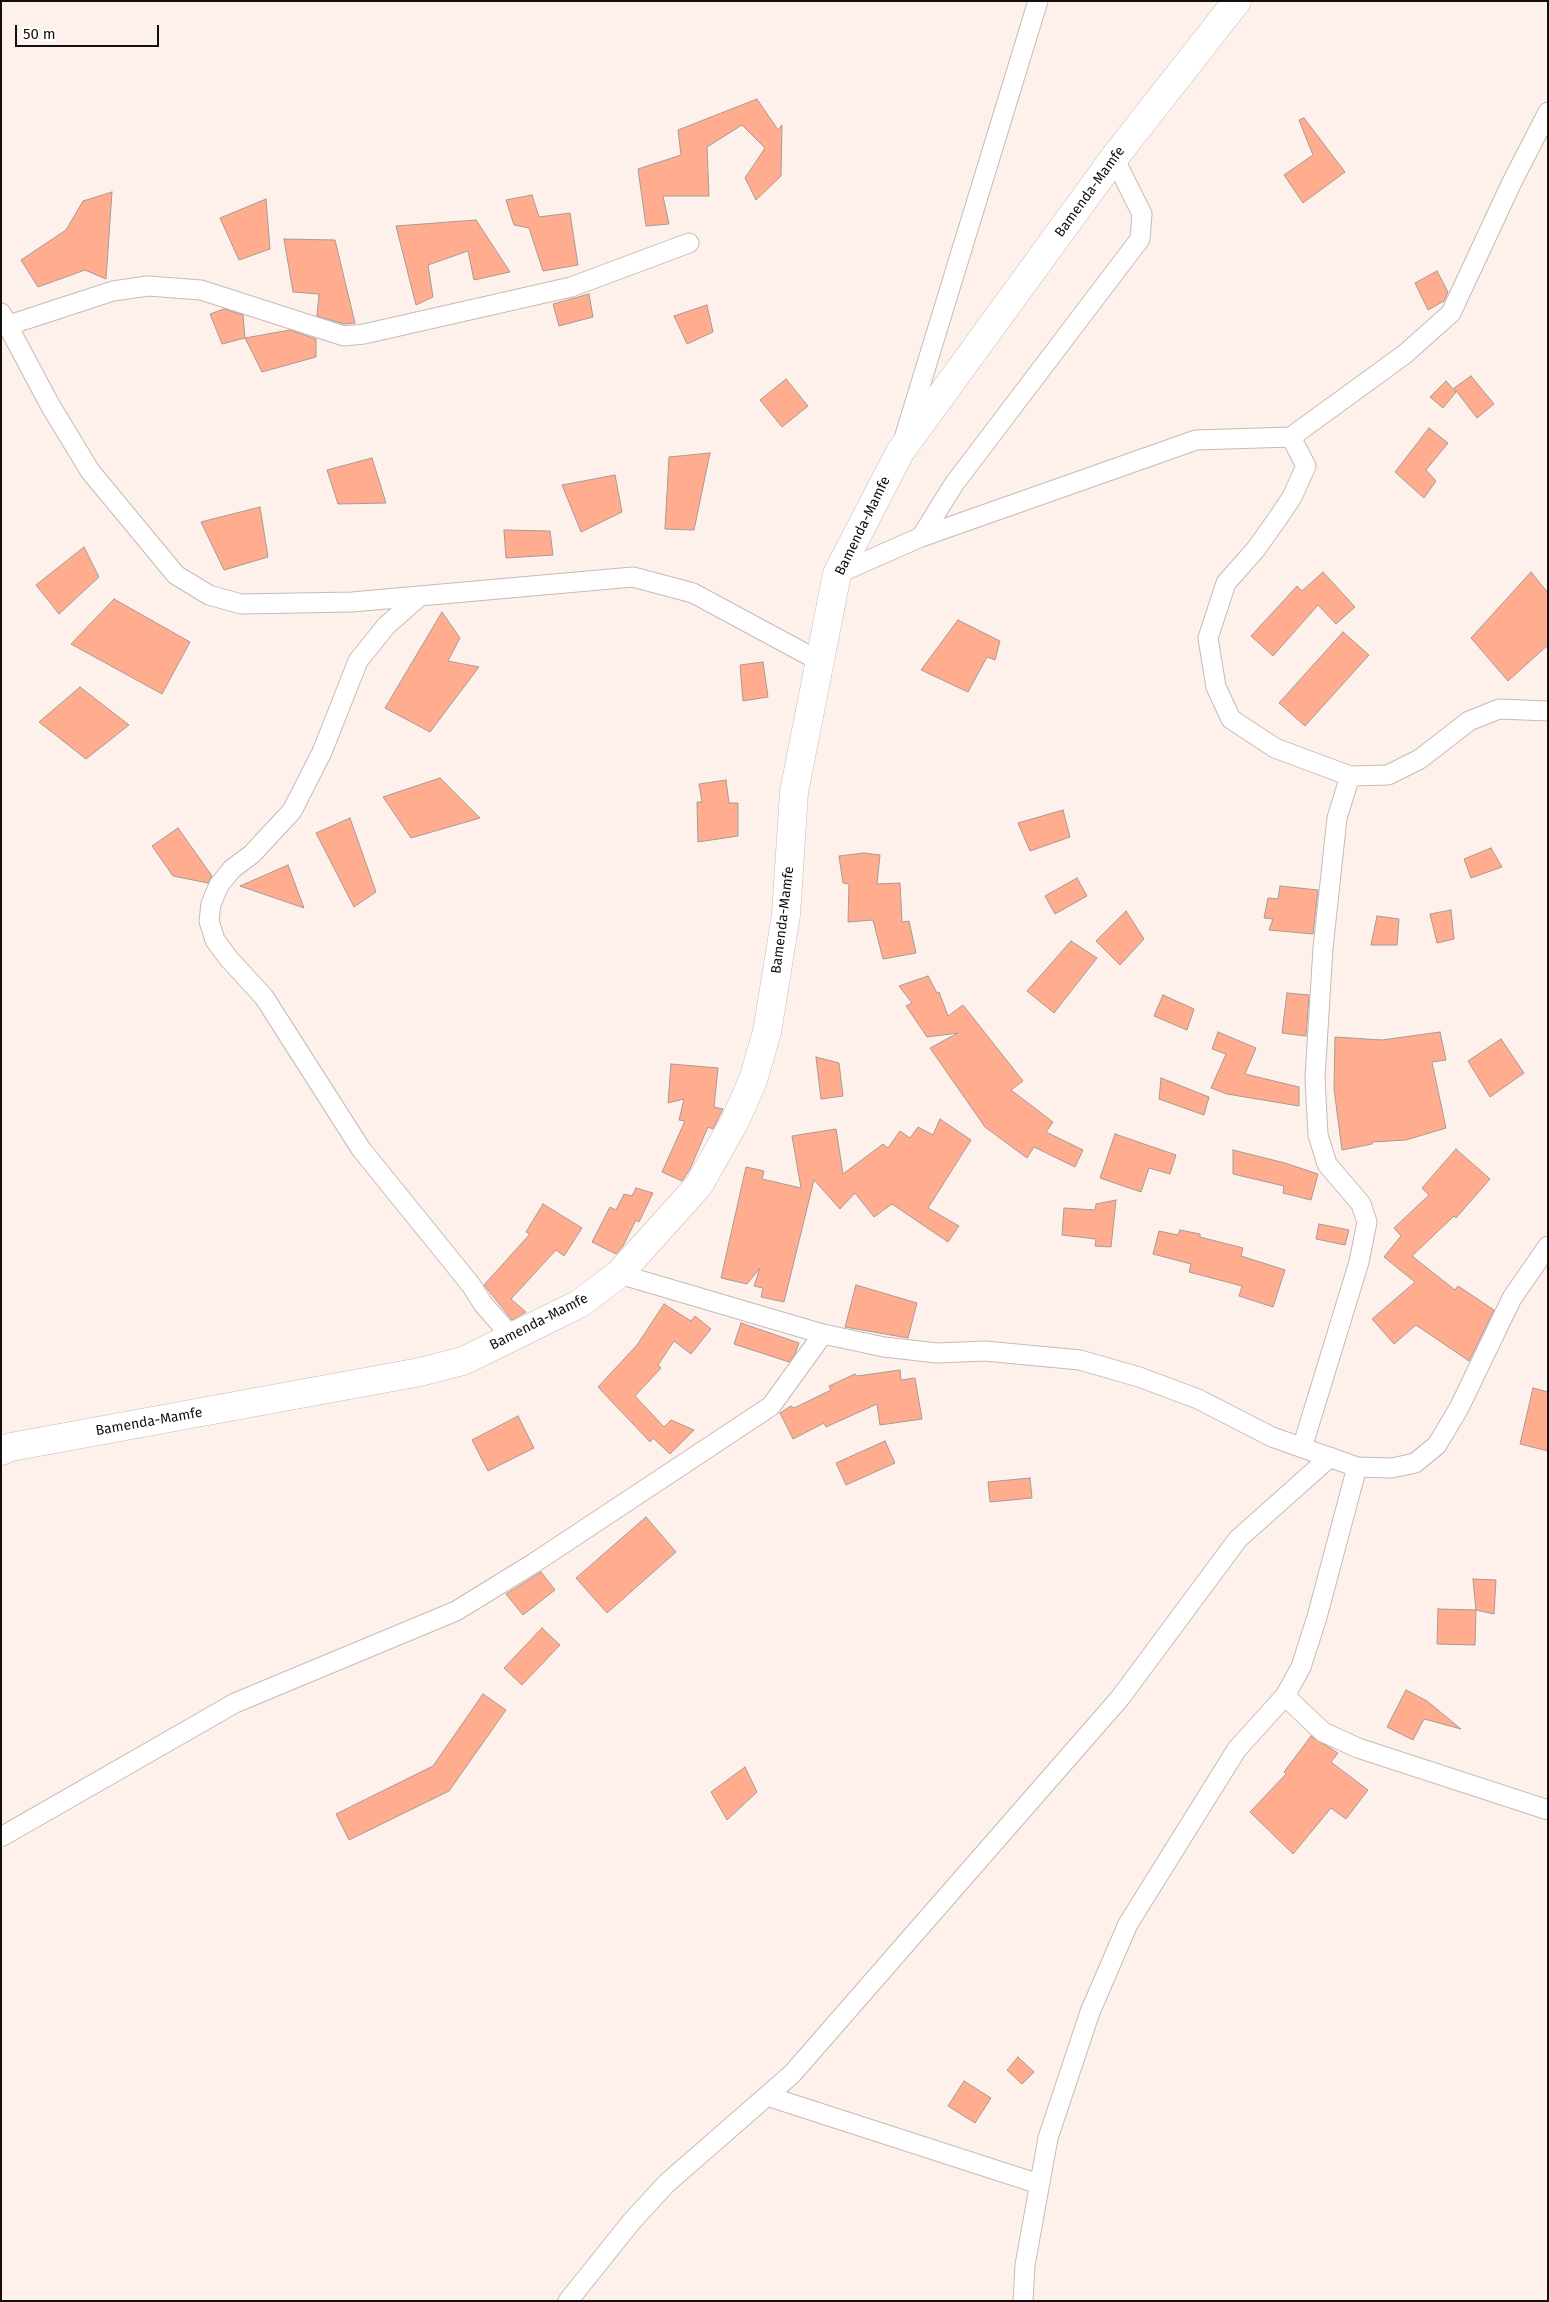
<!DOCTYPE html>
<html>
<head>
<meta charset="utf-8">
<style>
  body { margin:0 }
  #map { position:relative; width:1549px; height:2302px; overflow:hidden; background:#fef1ec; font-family:"Fira Sans",sans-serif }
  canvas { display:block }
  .frame { position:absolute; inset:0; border:2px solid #130f0d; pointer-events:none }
  .scale { position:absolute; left:15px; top:25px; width:144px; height:22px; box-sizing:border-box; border:2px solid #130f0d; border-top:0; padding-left:6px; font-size:15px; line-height:18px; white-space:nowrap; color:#130f0d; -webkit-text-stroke:4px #fff; paint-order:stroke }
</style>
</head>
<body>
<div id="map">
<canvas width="1549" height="2302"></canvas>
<div class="frame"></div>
<div class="scale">50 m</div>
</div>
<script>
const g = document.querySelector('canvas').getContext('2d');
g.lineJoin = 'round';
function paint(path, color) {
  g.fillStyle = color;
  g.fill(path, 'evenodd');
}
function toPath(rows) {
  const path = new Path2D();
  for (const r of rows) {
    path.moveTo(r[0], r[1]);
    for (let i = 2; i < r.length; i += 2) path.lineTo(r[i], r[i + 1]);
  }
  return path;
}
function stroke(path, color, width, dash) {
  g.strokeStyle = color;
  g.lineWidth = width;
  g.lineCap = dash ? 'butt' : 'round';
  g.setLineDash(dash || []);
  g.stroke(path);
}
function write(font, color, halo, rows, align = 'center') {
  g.font = font + ' "Fira Sans",sans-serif';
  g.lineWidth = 5;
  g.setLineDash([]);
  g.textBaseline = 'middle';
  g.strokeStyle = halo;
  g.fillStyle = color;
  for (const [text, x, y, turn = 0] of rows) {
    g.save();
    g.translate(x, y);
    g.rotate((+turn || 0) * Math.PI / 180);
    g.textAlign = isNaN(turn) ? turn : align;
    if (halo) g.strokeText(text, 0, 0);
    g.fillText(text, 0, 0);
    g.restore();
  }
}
const building = toPath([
  [757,99,778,130,782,125,781,176,756,200,745,178,765,148,742,125,707,147,709,196,663,196,669,224,646,226,638,169,681,155,678,130,757,99],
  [1304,118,1345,172,1303,203,1284,175,1313,155,1299,120,1304,118],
  [112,192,106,279,85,270,38,287,21,260,66,230,83,201,112,192],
  [532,195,539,217,570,213,578,265,543,271,529,228,514,225,506,200,532,195],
  [266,199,270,249,239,260,220,218,266,199],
  [476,220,510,272,474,280,468,251,428,265,433,297,416,305,396,226,476,220],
  [284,239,335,240,355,323,344,324,317,316,319,294,293,292,284,239],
  [1437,271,1448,292,1444,301,1428,310,1415,283,1437,271],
  [589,294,593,317,559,326,553,304,589,294],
  [707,305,713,332,687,344,674,316,707,305],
  [224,309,243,315,245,338,222,344,210,314,224,309],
  [290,330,316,339,316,357,262,372,245,338,290,330],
  [1471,376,1494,404,1477,418,1454,388,1471,376],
  [786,379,808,406,782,427,760,400,786,379],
  [1446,381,1456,392,1443,408,1430,397,1446,381],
  [1429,428,1448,443,1426,470,1436,481,1424,498,1395,472,1429,428],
  [710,453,694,530,665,529,669,457,710,453],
  [372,458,386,503,338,504,327,470,372,458],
  [615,475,622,512,581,532,562,485,615,475],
  [260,507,268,557,224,570,201,522,260,507],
  [504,530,550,531,553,555,506,558,504,530],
  [84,547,99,577,59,614,36,585,84,547],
  [1323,572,1355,607,1336,624,1318,605,1273,656,1251,636,1297,586,1302,591,1323,572],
  [1531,572,1548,593,1548,645,1508,681,1471,638,1531,572],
  [114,599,190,642,162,694,71,644,114,599],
  [442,612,460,638,448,661,479,667,430,732,385,708,442,612],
  [958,620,1000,641,995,660,987,657,968,692,921,670,958,620],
  [1343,632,1369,655,1305,726,1279,703,1343,632],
  [763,662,768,697,743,701,740,665,763,662],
  [80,687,129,725,86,759,39,722,80,687],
  [440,778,480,818,411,838,383,797,440,778],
  [726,780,729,803,738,803,738,836,698,842,697,802,702,802,699,784,726,780],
  [1063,810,1070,837,1030,851,1018,823,1063,810],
  [350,818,376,892,354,907,316,833,350,818],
  [178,828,212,876,208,883,173,876,152,846,178,828],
  [1491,848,1502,867,1471,878,1464,859,1491,848],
  [864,853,880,855,877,884,900,883,902,922,909,921,916,953,883,959,873,920,848,922,849,884,843,883,839,856,864,853],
  [288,865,304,908,240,886,288,865],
  [1077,878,1087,896,1055,914,1045,896,1077,878],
  [1280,886,1318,890,1313,934,1269,930,1273,919,1264,918,1268,898,1278,899,1280,886],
  [1451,910,1454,939,1437,943,1430,914,1451,910],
  [1126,911,1144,939,1120,965,1096,941,1126,911],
  [1377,916,1399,919,1397,945,1371,945,1377,916],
  [1071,941,1097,958,1054,1013,1027,991,1071,941],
  [928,976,937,993,939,992,948,1016,963,1005,1023,1081,1011,1090,1053,1122,1046,1132,1083,1150,1075,1167,1034,1147,1027,1158,985,1127,930,1048,958,1033,927,1037,906,1006,912,1003,899,986,928,976],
  [1287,993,1309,995,1306,1036,1282,1033,1287,993],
  [1163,995,1194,1009,1187,1030,1154,1016,1163,995],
  [1218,1032,1256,1048,1245,1074,1299,1087,1299,1106,1227,1094,1211,1088,1226,1054,1212,1049,1218,1032],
  [1440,1032,1446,1060,1432,1062,1446,1128,1406,1140,1372,1142,1372,1144,1342,1150,1334,1089,1335,1037,1382,1040,1440,1032],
  [1501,1039,1524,1073,1490,1097,1468,1061,1501,1039],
  [816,1057,839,1063,843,1096,821,1099,816,1057],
  [671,1064,718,1068,714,1107,723,1109,713,1129,708,1127,690,1169,682,1181,662,1172,685,1121,679,1120,684,1099,668,1103,671,1064],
  [1161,1078,1209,1097,1204,1115,1159,1099,1161,1078],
  [940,1119,971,1140,928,1208,959,1226,948,1242,892,1204,874,1217,855,1193,840,1209,814,1180,784,1302,761,1297,763,1288,754,1286,760,1268,747,1284,721,1278,746,1167,764,1171,762,1179,801,1188,792,1136,836,1129,843,1174,883,1144,888,1148,900,1131,910,1138,918,1127,933,1135,940,1119],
  [1115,1134,1176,1155,1170,1174,1149,1168,1141,1192,1100,1178,1115,1134],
  [1456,1149,1490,1179,1456,1218,1454,1216,1412,1256,1455,1290,1458,1286,1494,1310,1469,1361,1416,1325,1394,1344,1372,1319,1415,1282,1384,1257,1401,1236,1394,1228,1429,1195,1422,1188,1456,1149],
  [1233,1150,1285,1163,1318,1174,1311,1200,1283,1193,1284,1186,1233,1174,1233,1150],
  [636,1188,653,1193,639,1222,636,1220,623,1246,616,1254,592,1242,610,1207,616,1210,624,1194,632,1196,636,1188],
  [1116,1200,1111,1247,1095,1246,1096,1239,1062,1235,1064,1208,1095,1210,1096,1204,1116,1200],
  [543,1204,582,1228,564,1256,556,1250,511,1299,526,1312,512,1320,484,1285,530,1234,526,1232,543,1204],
  [1319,1224,1349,1230,1345,1245,1316,1239,1319,1224],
  [1180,1230,1200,1234,1200,1237,1243,1248,1241,1256,1285,1270,1273,1307,1239,1296,1242,1286,1189,1272,1191,1264,1153,1254,1159,1231,1178,1235,1180,1230],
  [856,1285,917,1303,908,1338,845,1327,856,1285],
  [664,1304,691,1321,695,1316,711,1329,691,1354,674,1341,658,1365,661,1368,635,1396,664,1427,671,1420,694,1430,670,1454,653,1438,650,1442,598,1387,637,1345,664,1304],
  [741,1323,799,1343,795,1354,789,1362,734,1344,741,1323],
  [900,1370,901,1380,915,1378,922,1419,880,1425,877,1404,826,1427,824,1423,793,1439,780,1413,791,1406,794,1408,831,1390,829,1386,855,1374,857,1376,900,1370],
  [1533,1388,1548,1392,1548,1451,1520,1444,1533,1388],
  [518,1416,534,1448,488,1471,472,1440,518,1416],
  [885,1441,895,1463,846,1485,836,1463,885,1441],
  [1030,1478,1032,1498,990,1502,988,1482,1030,1478],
  [646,1517,676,1552,607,1613,576,1578,646,1517],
  [541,1572,555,1590,523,1615,506,1594,541,1572],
  [1473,1579,1496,1580,1494,1614,1476,1610,1473,1579],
  [1438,1609,1476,1610,1475,1645,1437,1644,1438,1609],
  [542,1628,560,1645,522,1685,504,1668,542,1628],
  [1406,1690,1427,1701,1461,1729,1424,1719,1413,1740,1387,1727,1406,1690],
  [483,1694,506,1710,449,1791,349,1840,336,1814,433,1766,483,1694],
  [1311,1736,1338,1753,1331,1762,1368,1790,1346,1819,1331,1808,1293,1854,1250,1812,1286,1774,1284,1772,1311,1736],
  [745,1767,757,1792,727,1820,711,1792,745,1767],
  [1018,2057,1034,2072,1022,2084,1007,2070,1018,2057],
  [964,2081,991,2098,975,2123,948,2106,964,2081]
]);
paint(building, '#ffad8e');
stroke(building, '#a79a96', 1);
const street = toPath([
  [1,313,50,405,90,471,176,575,209,595,241,604,352,602,633,577,693,593,821,662],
  [9,325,113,291,148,286,201,290,344,336,364,334,571,287,689,243],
  [905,435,1038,1],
  [1291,437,1405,354,1451,313,1512,182,1548,112],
  [921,537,954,484,1140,239,1142,214,1114,158],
  [837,574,921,537,1196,440,1291,437,1306,466,1292,497,1278,518,1256,549,1226,583,1208,638,1216,687,1231,719,1275,748,1350,776,1388,775,1420,759,1469,721,1499,709,1548,711],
  [420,596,386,626,358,661,322,752,292,811,252,854,232,869,219,885,211,904,209,921,215,940,229,959,264,997,361,1149,471,1285,483,1304,511,1336],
  [619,1274,823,1334,884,1347,937,1353,985,1351,1080,1360,1139,1377,1198,1399,1272,1437,1357,1467,1392,1468,1415,1463,1437,1445,1459,1408,1512,1298,1548,1246],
  [1302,1448,1359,1262,1367,1222,1361,1204,1327,1164,1318,1135,1315,1078,1323,948,1337,818,1350,776],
  [1285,1696,1323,1732,1358,1748,1548,1810],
  [1,1837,235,1703,456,1611,534,1563,771,1406,823,1334],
  [767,2096,1039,2184],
  [568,2301,632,2221,667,2183,792,2074,1120,1698,1238,1539,1330,1457],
  [1023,2301,1025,2265,1048,2138,1090,2012,1128,1924,1237,1749,1285,1696,1301,1667,1317,1617,1357,1467]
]);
const highway = toPath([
  [1,1451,11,1447,420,1372,463,1361,579,1304,619,1274,699,1185,735,1121,753,1080,767,1032,786,915,794,792,837,574,900,452,1114,158,1237,1]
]);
stroke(street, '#c7bab5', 21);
stroke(highway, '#c7bab5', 29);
stroke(street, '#fff', 19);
stroke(highway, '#fff', 28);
write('14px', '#130f0d', '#fff', [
  ["Bamenda-Mamfe",1090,192,-54],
  ["Bamenda-Mamfe",863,526,-64],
  ["Bamenda-Mamfe",783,920,-83],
  ["Bamenda-Mamfe",539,1322,-27],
  ["Bamenda-Mamfe",149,1422,-10]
]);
</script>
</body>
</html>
